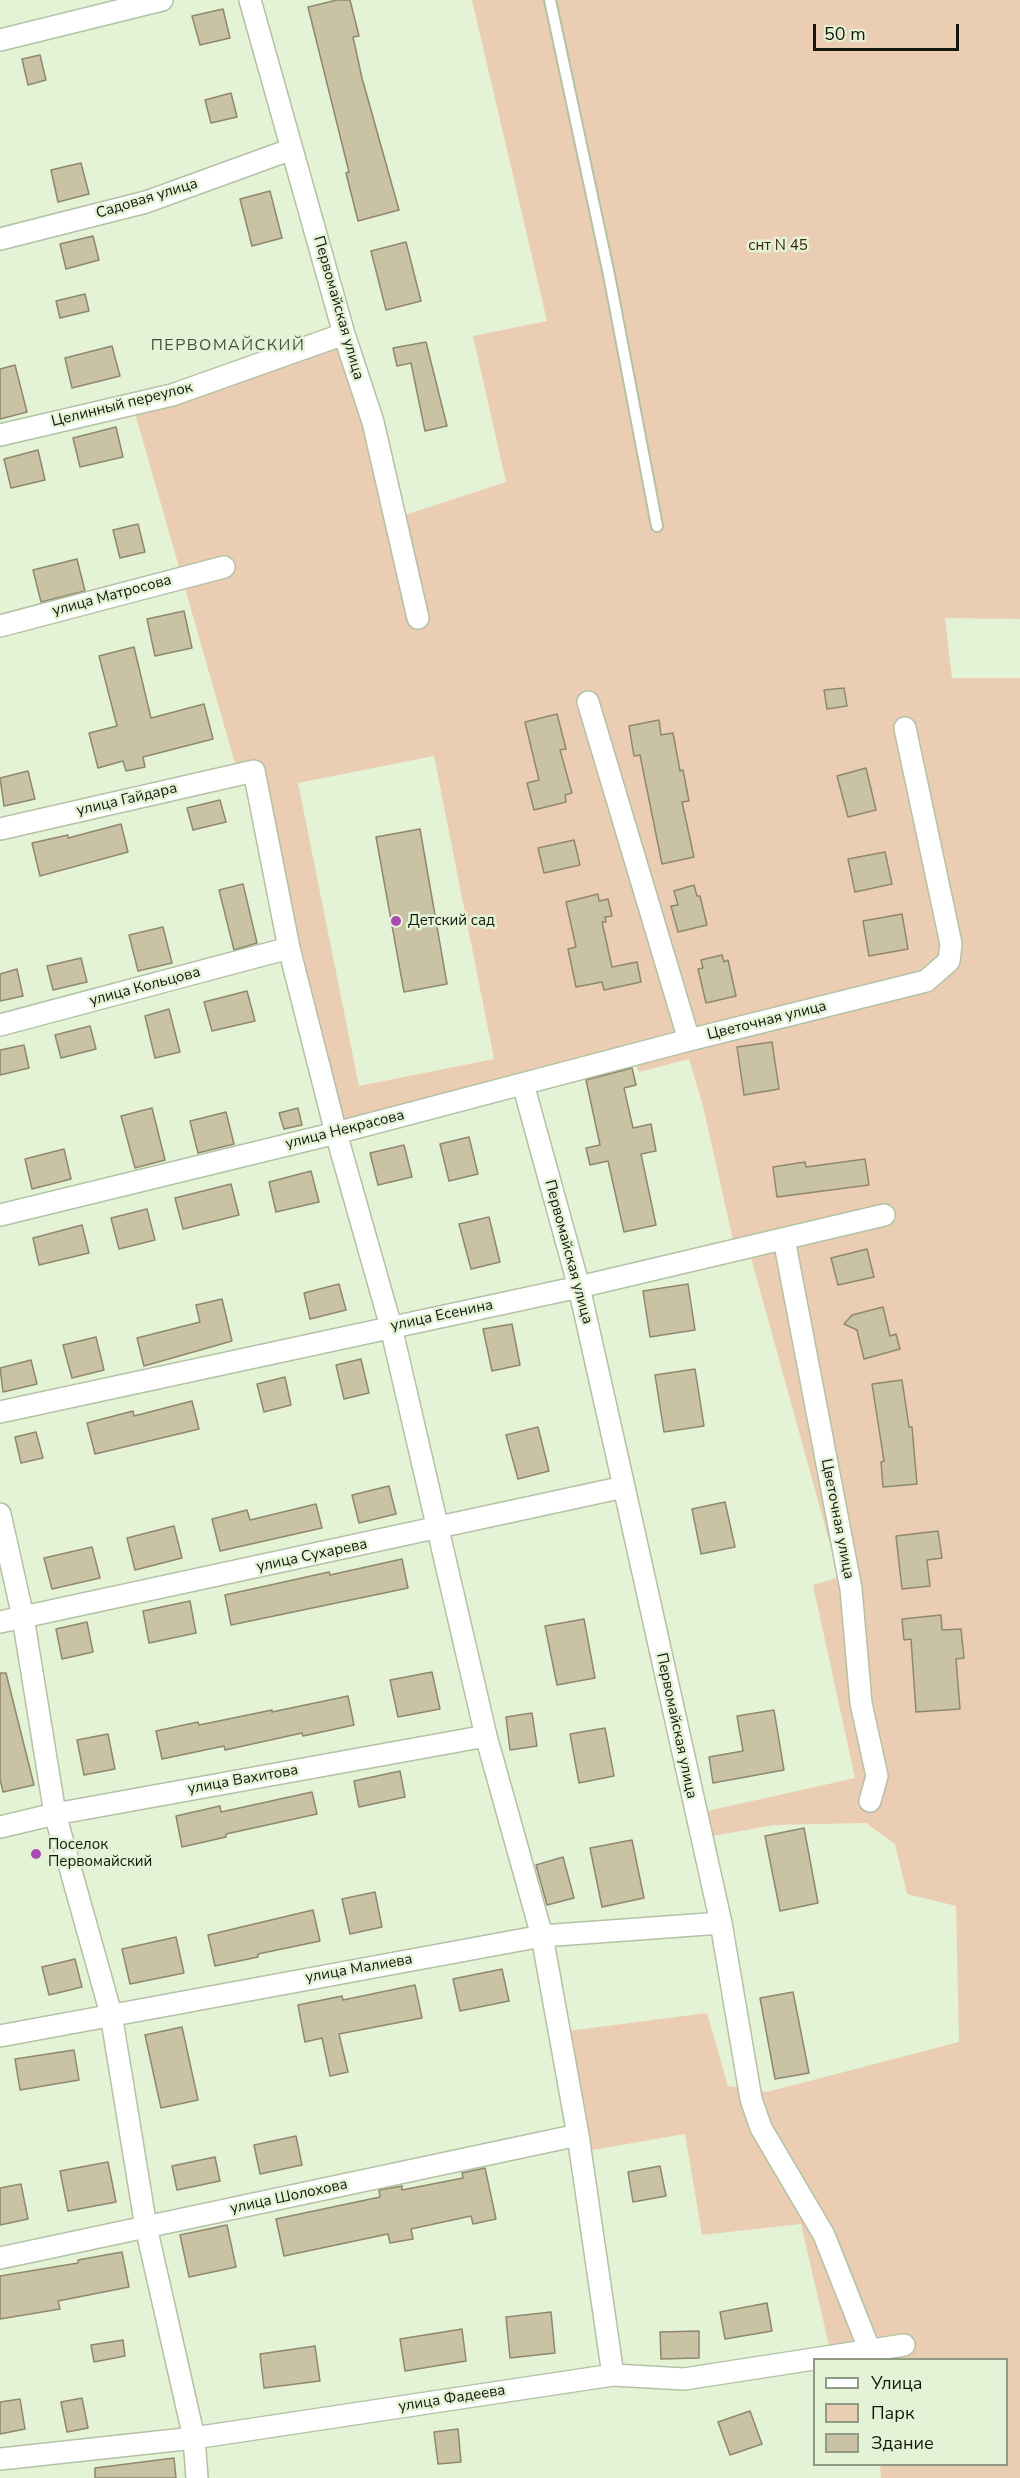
<!DOCTYPE html>
<html>
<head>
<meta charset="utf-8">
<style>
  body { margin:0 }
  #map { position:relative; width:1020px; height:2478px; overflow:hidden; background:#e4f3d6; font-family:"Nunito Sans",sans-serif }
  canvas { display:block }
  .legend { position:absolute; left:813px; top:2358px; width:195px; height:108px; box-sizing:border-box; background:#e4f3d6; border:2px solid #909b86; margin:0; padding:8px 10px; list-style:none; font-size:18px; color:#13180e }
  .legend li { display:flex; align-items:center; gap:12px; height:30px }
  .legend b { width:30px; border:2px solid #909b86 }
  .scale { position:absolute; left:813px; top:24px; width:146px; height:27px; box-sizing:border-box; border:3px solid #13180e; border-top:0; padding-left:8px; font-size:18px; line-height:21px; white-space:nowrap; color:#13180e; -webkit-text-stroke:4px #e4f3d6; paint-order:stroke }
</style>
</head>
<body>
<div id="map">
<canvas width="1020" height="2478"></canvas>
<ul class="legend">
<li><b style="height:8px;background:#fff"></b>Улица</li>
<li><b style="height:16px;background:#ebcdb3"></b>Парк</li>
<li><b style="height:16px;background:#c9c2a5"></b>Здание</li>
</ul>
<div class="scale">50 m</div>
</div>
<script>
const g = document.querySelector('canvas').getContext('2d');
g.lineJoin = 'round';
function paint(path, color) {
  g.fillStyle = color;
  g.fill(path, 'evenodd');
}
function toPath(rows) {
  const path = new Path2D();
  for (const r of rows) {
    path.moveTo(r[0], r[1]);
    for (let i = 2; i < r.length; i += 2) path.lineTo(r[i], r[i + 1]);
  }
  return path;
}
function stroke(path, color, width, dash) {
  g.strokeStyle = color;
  g.lineWidth = width;
  g.lineCap = dash ? 'butt' : 'round';
  g.setLineDash(dash || []);
  g.stroke(path);
}
function write(font, color, halo, rows, align = 'center') {
  g.font = font + ' "Nunito Sans",sans-serif';
  g.lineWidth = 5;
  g.setLineDash([]);
  g.textBaseline = 'middle';
  g.strokeStyle = halo;
  g.fillStyle = color;
  for (const [text, x, y, turn = 0] of rows) {
    g.save();
    g.translate(x, y);
    g.rotate((+turn || 0) * Math.PI / 180);
    g.textAlign = isNaN(turn) ? turn : align;
    if (halo) g.strokeText(text, 0, 0);
    g.fillText(text, 0, 0);
    g.restore();
  }
}
paint(toPath([
  [472,0,1020,0,1020,619,945,618,952,678,1020,678,1020,2478,881,2478,880,2465,1006,2464,1006,2360,827,2359,830,2350,801,2224,702,2235,685,2134,586,2151,568,2031,707,2013,728,2086,767,2092,959,2042,956,1906,907,1894,895,1844,866,1823,774,1825,707,1837,703,1812,855,1778,813,1585,839,1577,750,1254,733,1240,703,1106,689,1059,639,1072,634,1060,341,1133,297,946,260,761,236,767,135,413,340,341,426,618,405,515,506,482,473,336,547,321],
  [434,756,494,1059,359,1086,298,783]
]), '#ebcdb3');
const building = toPath([
  [337,0,350,0,359,36,353,37,362,78,399,210,358,221,346,173,349,172,308,7,337,0],
  [223,9,230,38,200,45,192,16,223,9],
  [40,55,46,80,28,85,22,59,40,55],
  [231,93,237,117,211,123,205,100,231,93],
  [81,163,89,194,58,202,51,170,81,163],
  [270,191,282,238,252,246,240,199,270,191],
  [93,236,99,260,66,269,60,244,93,236],
  [406,242,421,301,386,310,371,251,406,242],
  [85,294,89,311,60,318,56,301,85,294],
  [426,342,447,426,425,431,411,363,397,366,393,348,426,342],
  [112,346,120,376,72,388,65,358,112,346],
  [15,365,27,412,0,419,0,369,15,365],
  [116,427,123,457,80,467,73,438,116,427],
  [38,450,45,480,11,488,4,459,38,450],
  [138,524,145,552,120,558,113,530,138,524],
  [77,559,85,591,41,602,33,570,77,559],
  [184,611,192,648,155,656,147,619,184,611],
  [134,647,151,718,204,704,213,739,143,757,145,767,126,771,123,761,98,768,89,733,117,726,99,656,134,647],
  [844,688,847,706,827,709,824,690,844,688],
  [557,714,566,749,560,750,572,793,565,795,566,802,534,810,527,783,539,780,525,722,557,714],
  [659,720,661,735,673,733,680,771,683,770,689,801,682,802,694,857,662,864,640,755,634,756,629,726,659,720],
  [866,768,876,810,848,817,837,776,866,768],
  [28,771,35,799,4,806,0,778,28,771],
  [220,800,226,822,193,830,187,808,220,800],
  [121,824,128,852,40,876,32,843,68,835,68,838,121,824],
  [420,829,447,984,404,992,376,837,420,829],
  [574,840,580,865,544,873,538,848,574,840],
  [885,852,892,884,855,892,848,859,885,852],
  [243,884,257,943,234,950,219,890,243,884],
  [694,885,697,896,700,896,707,925,678,932,671,906,678,905,674,891,694,885],
  [598,894,599,901,608,899,612,916,605,917,606,922,602,922,612,967,637,962,641,982,604,990,602,982,576,987,568,949,576,947,566,902,598,894],
  [902,914,908,949,869,956,863,921,902,914],
  [163,927,172,963,138,971,129,935,163,927],
  [722,955,724,962,728,960,736,996,706,1003,698,969,703,968,701,960,722,955],
  [81,958,87,982,53,990,47,966,81,958],
  [17,969,23,996,0,1001,0,974,17,969],
  [247,991,255,1021,212,1031,204,1002,247,991],
  [169,1009,180,1052,155,1058,145,1016,169,1009],
  [90,1026,96,1049,61,1058,55,1035,90,1026],
  [772,1042,779,1089,744,1095,737,1047,772,1042],
  [24,1045,29,1068,0,1075,0,1050,24,1045],
  [632,1068,636,1085,624,1088,633,1128,651,1124,656,1151,641,1154,656,1225,624,1232,608,1161,590,1165,586,1148,600,1145,586,1080,632,1068],
  [152,1108,165,1160,135,1168,121,1116,152,1108],
  [298,1108,302,1125,284,1129,279,1113,298,1108],
  [226,1112,234,1144,198,1153,190,1121,226,1112],
  [469,1137,478,1174,449,1181,440,1144,469,1137],
  [404,1145,412,1177,378,1185,370,1153,404,1145],
  [64,1149,71,1179,32,1189,25,1159,64,1149],
  [865,1159,869,1185,777,1197,773,1167,805,1162,806,1167,865,1159],
  [311,1171,319,1202,276,1212,269,1182,311,1171],
  [231,1184,239,1215,183,1229,175,1198,231,1184],
  [147,1209,155,1240,119,1249,111,1218,147,1209],
  [489,1217,500,1262,471,1269,459,1224,489,1217],
  [82,1225,89,1253,39,1265,33,1238,82,1225],
  [867,1249,874,1277,838,1285,831,1258,867,1249],
  [339,1284,346,1310,310,1319,304,1293,339,1284],
  [688,1284,695,1330,650,1337,643,1291,688,1284],
  [222,1299,232,1341,144,1366,137,1338,200,1322,196,1305,222,1299],
  [883,1307,890,1336,896,1334,900,1349,864,1359,857,1330,844,1324,852,1315,883,1307],
  [512,1324,520,1365,492,1371,483,1329,512,1324],
  [96,1337,104,1370,72,1378,63,1345,96,1337],
  [361,1359,369,1393,344,1399,336,1365,361,1359],
  [31,1360,37,1384,3,1392,0,1368,31,1360],
  [695,1369,704,1426,664,1432,655,1375,695,1369],
  [285,1377,291,1405,264,1412,257,1384,285,1377],
  [902,1380,909,1427,912,1427,917,1484,883,1487,881,1462,884,1461,872,1384,902,1380],
  [192,1401,199,1429,95,1454,87,1423,133,1411,134,1416,192,1401],
  [538,1427,549,1471,518,1479,506,1435,538,1427],
  [36,1432,43,1458,21,1463,15,1437,36,1432],
  [389,1486,396,1514,359,1523,352,1495,389,1486],
  [725,1502,735,1547,701,1554,692,1509,725,1502],
  [316,1504,322,1528,220,1551,212,1519,247,1510,250,1520,316,1504],
  [174,1526,182,1558,135,1570,127,1538,174,1526],
  [938,1531,942,1558,927,1560,930,1586,902,1589,896,1536,938,1531],
  [92,1547,100,1578,52,1589,44,1558,92,1547],
  [402,1559,408,1588,231,1625,225,1595,329,1572,330,1575,402,1559],
  [190,1601,196,1633,149,1643,143,1611,190,1601],
  [941,1615,942,1630,961,1629,964,1658,956,1659,960,1709,916,1712,911,1639,904,1640,902,1619,941,1615],
  [584,1619,595,1678,557,1685,545,1626,584,1619],
  [87,1622,93,1652,62,1659,56,1629,87,1622],
  [432,1672,440,1709,398,1717,390,1680,432,1672],
  [0,1673,6,1673,34,1785,3,1792,0,1779,0,1673],
  [348,1696,354,1725,303,1736,302,1733,225,1750,224,1746,162,1759,156,1731,198,1722,199,1725,272,1710,272,1712,348,1696],
  [774,1710,784,1770,713,1783,709,1757,743,1751,737,1716,774,1710],
  [532,1713,537,1746,510,1750,506,1717,532,1713],
  [605,1728,614,1776,579,1783,570,1734,605,1728],
  [108,1734,115,1769,84,1775,77,1740,108,1734],
  [400,1771,405,1797,359,1807,354,1781,400,1771],
  [312,1792,317,1814,226,1834,226,1837,182,1847,176,1816,220,1806,221,1812,312,1792],
  [804,1828,818,1903,780,1911,765,1836,804,1828],
  [632,1840,644,1898,602,1907,590,1848,632,1840],
  [563,1857,574,1898,547,1905,536,1865,563,1857],
  [375,1892,382,1927,350,1934,342,1899,375,1892],
  [313,1910,320,1941,258,1954,258,1957,215,1966,208,1935,313,1910],
  [176,1937,184,1973,130,1984,122,1949,176,1937],
  [75,1959,82,1987,49,1995,42,1967,75,1959],
  [502,1969,509,2001,460,2011,453,1979,502,1969],
  [415,1985,422,2018,339,2034,348,2072,330,2076,322,2038,305,2042,298,2005,342,1996,343,2000,415,1985],
  [793,1992,809,2073,775,2079,760,1998,793,1992],
  [182,2027,198,2100,161,2108,145,2035,182,2027],
  [74,2050,79,2080,20,2090,15,2059,74,2050],
  [296,2136,302,2165,260,2174,254,2145,296,2136],
  [215,2157,220,2181,177,2190,172,2166,215,2157],
  [108,2162,116,2202,68,2211,60,2171,108,2162],
  [660,2166,666,2196,633,2202,628,2172,660,2166],
  [485,2168,496,2219,473,2224,471,2216,411,2229,413,2239,390,2243,388,2234,284,2256,276,2219,380,2197,379,2190,402,2186,402,2190,463,2178,462,2173,485,2168],
  [21,2184,28,2219,0,2225,0,2188,21,2184],
  [227,2225,236,2267,189,2277,180,2235,227,2225],
  [122,2252,129,2287,58,2301,60,2309,0,2319,0,2276,78,2263,78,2260,122,2252],
  [767,2303,772,2331,725,2339,720,2312,767,2303],
  [551,2312,555,2353,510,2358,506,2317,551,2312],
  [462,2329,466,2361,405,2371,400,2339,462,2329],
  [699,2331,699,2358,661,2359,660,2332,699,2331],
  [123,2340,125,2356,94,2362,91,2345,123,2340],
  [315,2346,320,2381,264,2388,260,2354,315,2346],
  [82,2398,88,2428,67,2432,61,2402,82,2398],
  [20,2399,25,2429,0,2434,0,2402,20,2399],
  [750,2411,762,2444,730,2455,718,2422,750,2411],
  [458,2429,461,2462,438,2464,434,2432,458,2429],
  [174,2458,176,2478,95,2478,95,2468,174,2458]
]);
paint(building, '#c9c2a5');
stroke(building, '#8f886d', 1.5);
const lane = toPath([
  [550,0,609,275,657,526]
]);
const street = toPath([
  [250,0,344,334,373,422,418,618],
  [0,40,162,0],
  [0,239,146,202,292,149],
  [0,435,172,395,344,334],
  [0,626,224,567],
  [588,702,689,1040,926,981,949,961,951,944,905,728],
  [0,829,254,771,289,948,336,1133,391,1327,486,1736,542,1936,578,2135,613,2375],
  [0,1025,289,948],
  [523,1084,579,1287,624,1487,721,1923,751,2099,761,2128,824,2235,870,2351],
  [0,1215,336,1133,689,1040],
  [784,1239,851,1589,861,1703,877,1776,870,1801],
  [0,1412,579,1287,884,1215],
  [0,1514,23,1617,55,1814,111,2014,146,2227,194,2438,197,2478],
  [0,1622,624,1487],
  [0,1827,55,1814,486,1736],
  [0,2036,542,1936,721,1923],
  [0,2258,578,2135],
  [0,2459,194,2438,613,2375,684,2379,904,2345]
]);
stroke(lane, '#b3c1a5', 14);
stroke(street, '#b3c1a5', 24);
stroke(lane, '#fff', 10);
stroke(street, '#fff', 21);
for (const [x, y, r, color] of [
  [396,921,6,"#a94bb4"],
  [36,1854,6,"#a94bb4"]
]) {
  const dot = new Path2D();
  dot.arc(x, y, r, 0, 2 * Math.PI);
  g.fillStyle = color;
  g.fill(dot);
  stroke(dot, '#e4f3d6', 2);
}
write('15px', '#13180e', '#e4f3d6', [
  ["Садовая улица",147,199,-17],
  ["Первомайская улица",338,308,74],
  ["Целинный переулок",122,405,-14],
  ["улица Матросова",112,596,-15],
  ["улица Гайдара",127,800,-13],
  ["улица Кольцова",145,987,-15],
  ["Цветочная улица",767,1021,-14],
  ["улица Некрасова",345,1130,-14],
  ["Первомайская улица",568,1252,75],
  ["улица Есенина",442,1316,-12],
  ["Цветочная улица",837,1519,79],
  ["улица Сухарева",312,1556,-12],
  ["Первомайская улица",676,1726,78],
  ["улица Вахитова",243,1780,-10],
  ["улица Малиева",359,1969,-10],
  ["улица Шолохова",289,2197,-12],
  ["улица Фадеева",452,2399,-9]
]);
write('15px', '#3c2308', '#e4f3d6', [
  ["снт N 45",778,246]
]);
write('15px', '#13180e', '#e4f3d6', [
  ["Детский сад",408,921],
  ["Поселок",48,1845],
  ["Первомайский",48,1862]
], 'left');
g.letterSpacing = '1.5px';
write('16px', '#46523a', '#e4f3d6', [
  ["ПЕРВОМАЙСКИЙ",228,346]
]);
g.letterSpacing = '0px';
</script>
</body>
</html>
